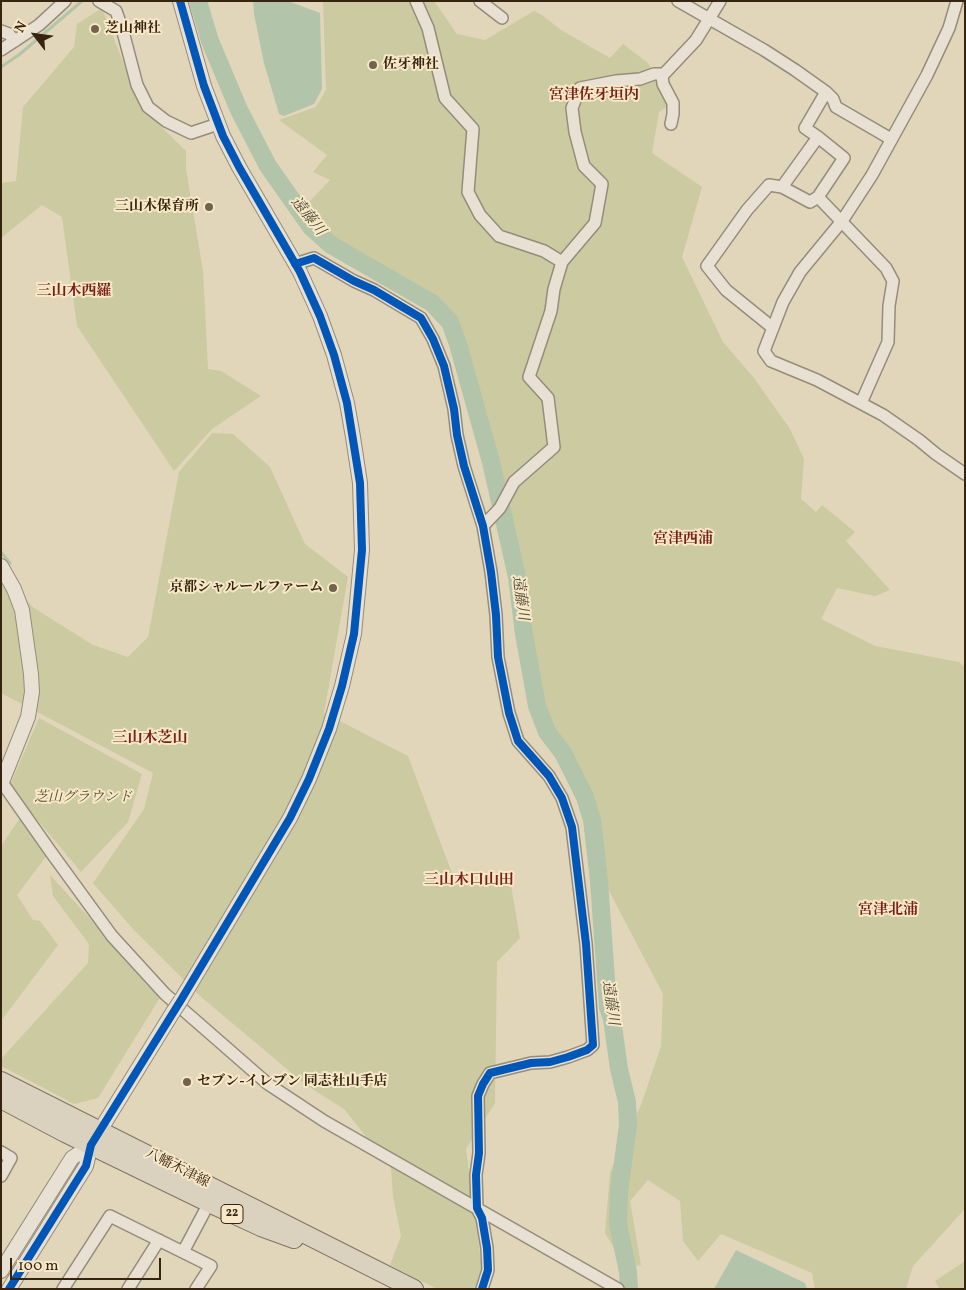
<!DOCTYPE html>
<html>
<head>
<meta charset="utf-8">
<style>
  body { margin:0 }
  #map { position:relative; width:966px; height:1290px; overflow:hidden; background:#e2d6ba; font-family:Vollkorn,serif }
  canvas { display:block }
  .frame { position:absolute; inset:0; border:2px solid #372410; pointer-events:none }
  .north { position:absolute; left:10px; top:10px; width:50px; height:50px; -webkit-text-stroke:4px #f7e8c8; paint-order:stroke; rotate:300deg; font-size:14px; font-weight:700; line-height:20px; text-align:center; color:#372410 }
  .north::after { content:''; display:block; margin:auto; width:18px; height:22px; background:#372410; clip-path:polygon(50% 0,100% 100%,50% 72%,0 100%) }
  .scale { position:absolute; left:10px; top:1258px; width:151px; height:22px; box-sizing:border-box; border:2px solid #372410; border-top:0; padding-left:6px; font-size:15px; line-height:18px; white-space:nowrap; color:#372410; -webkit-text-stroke:4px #f7e8c8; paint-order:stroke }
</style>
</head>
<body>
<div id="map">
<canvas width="966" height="1290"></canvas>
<div class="frame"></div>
<div class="north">N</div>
<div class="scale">100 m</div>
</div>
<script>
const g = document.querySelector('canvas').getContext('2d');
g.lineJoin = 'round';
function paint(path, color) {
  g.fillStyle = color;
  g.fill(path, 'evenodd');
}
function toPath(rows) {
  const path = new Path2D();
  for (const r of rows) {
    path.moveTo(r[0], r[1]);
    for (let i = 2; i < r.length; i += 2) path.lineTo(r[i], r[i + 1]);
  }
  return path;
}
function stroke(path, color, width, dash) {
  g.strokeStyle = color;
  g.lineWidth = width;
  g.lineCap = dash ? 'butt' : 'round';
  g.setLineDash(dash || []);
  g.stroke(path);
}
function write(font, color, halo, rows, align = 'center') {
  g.font = font + ' Vollkorn,"Noto Serif JP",serif';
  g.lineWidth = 4;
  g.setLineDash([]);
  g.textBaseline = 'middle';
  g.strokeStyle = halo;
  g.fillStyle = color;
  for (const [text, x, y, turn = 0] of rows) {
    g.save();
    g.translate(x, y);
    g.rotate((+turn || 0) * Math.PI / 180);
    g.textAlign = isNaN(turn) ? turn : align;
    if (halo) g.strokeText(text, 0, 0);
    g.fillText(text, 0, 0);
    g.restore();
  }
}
paint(toPath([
  [323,1,434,1,457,34,485,40,534,11,542,15,561,30,610,58,623,44,648,63,673,103,659,112,652,153,702,187,682,257,723,342,754,378,790,429,804,459,801,499,816,512,822,505,855,532,846,541,890,590,875,596,837,588,821,619,875,646,959,662,965,667,965,1209,913,1266,906,1289,815,1289,812,1273,721,1234,698,1261,683,1241,680,1201,648,1180,630,1201,641,1265,626,1268,605,1233,610,1172,641,1105,661,1046,663,994,608,889,591,792,552,731,541,704,530,648,519,559,496,460,456,323,431,298,332,240,312,220,308,203,330,180,313,172,327,155,279,120,316,107,326,90],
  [102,8,140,106,186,151,186,169,203,271,208,369,221,371,261,396,212,429,174,471,77,326,62,217,42,205,1,238,1,183,16,181,23,107,74,47,77,24],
  [212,433,233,434,270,467,305,544,348,577,324,713,408,756,456,884,511,885,520,938,497,962,495,1103,466,1149,482,1268,474,1289,437,1289,390,1265,401,1236,393,1196,391,1168,344,1109,306,1085,200,996,133,929,93,883,144,809,153,773,1,693,1,574,34,608,93,645,128,657,148,637,179,472],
  [39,718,142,774,128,822,81,872,15,793,11,783],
  [20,818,48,854,17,895,33,920,40,921,58,945,1,1021,1,846],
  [50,875,161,996,98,1098,74,1104,1,1066,1,1059,88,963,89,944,53,896],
  [965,1261,965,1289,940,1289,935,1281]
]), '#cbcaa0');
paint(toPath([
  [253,1,288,1,320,13,322,89,314,104,284,116,279,114,264,63,254,14],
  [736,1250,805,1283,807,1289,714,1289]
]), '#b2c4aa');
stroke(toPath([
  [1,67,20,54,82,1],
  [1,552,10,563]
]), '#b2c4aa', 3);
stroke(toPath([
  [198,1,210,41,239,110,268,166,311,227,331,245,432,303,450,322,458,344,491,462,517,577,524,634,537,706,547,732,563,753,585,797,592,820,599,881,608,1007,612,1019,619,1069,627,1102,628,1125,619,1191,618,1224,628,1272,629,1289]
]), '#b2c4aa', 18);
const minor = toPath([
  [99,1,116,11,122,28,137,85,148,107,166,121,191,133,218,124],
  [416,1,428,28,445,98,473,129,468,192,480,215,499,236,544,251,562,262],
  [480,1,502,18],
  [678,1,764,50,795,70,826,92,833,99,836,107,891,139],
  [957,1,949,28,927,75,872,175,842,221,800,272,783,302,764,351,771,361,817,380,883,415,919,440,936,454,965,474],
  [1,31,9,34,15,41],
  [1,50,39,25,65,1],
  [662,75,663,84,673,103,673,114,671,124],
  [818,137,805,128,826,92],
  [782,187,818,137,844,158,818,197],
  [295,264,314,258,354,281,374,290,421,318,433,339,444,366,454,409,457,435,464,466,483,526,491,572,496,615,498,657,509,713,518,741,549,776,562,798,572,827,586,944,593,1045,587,1050,568,1057,550,1062,531,1063,490,1073,483,1084,478,1096,479,1153,476,1175,477,1208,482,1218,487,1248,488,1270,482,1289],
  [773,328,726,290,707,266,747,210,769,185,782,187,810,202,818,197,886,268,893,281,889,306,888,342,861,403],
  [483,526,500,508,514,482,554,447,548,398,529,377,551,311,554,289,562,262,595,223,602,184,584,166,575,132,572,108,580,88,616,81,640,79,654,74,664,74,696,40,720,1],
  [1,781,53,855,112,936,165,994,268,1084,324,1121,618,1289],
  [1,1152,11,1158,1,1176],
  [183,1252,209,1203],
  [63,1289,110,1216,211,1266,196,1289],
  [128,1289,159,1240]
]);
const tertiary = toPath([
  [180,1,204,86,223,136,239,167,300,272,320,316,334,355,347,403,353,437,360,483,362,550,354,634,342,686,329,729,309,779,290,818,181,1000],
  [1,566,14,589,22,610,31,674,32,692,28,717,2,782],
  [1,1271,72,1158,91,1145],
  [9,1289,86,1166,91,1145,173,1012]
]);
const primary = toPath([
  [1,1081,414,1289],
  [1,1099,65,1133,209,1203,261,1227,294,1239]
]);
stroke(minor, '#958c7a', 14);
stroke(tertiary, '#958c7a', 16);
stroke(primary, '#7d7464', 20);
stroke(minor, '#e7e0d3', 11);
stroke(tertiary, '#e7e0d3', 14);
stroke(primary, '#dad1be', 18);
const tertiaryBridge = toPath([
  [173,1012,181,1000]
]);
stroke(tertiaryBridge, '#958c7a', 16, []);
stroke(tertiaryBridge, '#e7e0d3', 14);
stroke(toPath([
  [295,264,314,258,354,281,374,290,421,318,433,339,444,366,454,409,457,435,464,466,483,526,491,572,496,615,498,657,509,713,518,741,549,776,562,798,572,827,586,944,593,1045,587,1050,568,1057,550,1062,531,1063,490,1073,483,1084,478,1096,479,1153,476,1175,477,1208,482,1218,487,1248,488,1270,482,1289],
  [9,1289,86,1166,91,1145,181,1000,290,818,309,779,329,729,342,686,354,634,362,550,360,483,347,403,334,355,320,316,300,272,239,167,223,136,204,86,180,1]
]), '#0057b8', 8);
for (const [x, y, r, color] of [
  [95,29,5,"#73624c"],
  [373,65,5,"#73624c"],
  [209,207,5,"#73624c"],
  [333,588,5,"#73624c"],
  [187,1082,5,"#73624c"]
]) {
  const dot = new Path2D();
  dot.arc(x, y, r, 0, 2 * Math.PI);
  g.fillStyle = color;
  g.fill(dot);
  stroke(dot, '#f7e8c8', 2);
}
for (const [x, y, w] of [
  [232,1214,22]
]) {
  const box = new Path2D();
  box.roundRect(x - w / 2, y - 9.5, w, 19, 4);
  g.fillStyle = '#f7e8c8';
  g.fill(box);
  stroke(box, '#372410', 1);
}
write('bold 12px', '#372410', null, [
  ["22",232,1214]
]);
write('bold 14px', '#372410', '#f7e8c8', [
  ["芝山神社",105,29],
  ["佐牙神社",383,65],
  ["三山木保育所",199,207,"right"],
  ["京都シャルールファーム",323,588,"right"],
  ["セブン-イレブン 同志社山手店",197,1082]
], 'left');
write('italic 14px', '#584b2e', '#f7e8c8', [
  ["芝山グラウンド",83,798]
]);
write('14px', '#372410', '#f7e8c8', [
  ["八幡木津線",177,1169,27]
]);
write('bold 15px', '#7a1f14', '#f7e8c8', [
  ["宮津佐牙垣内",594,96],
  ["三山木西羅",74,292],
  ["宮津西浦",683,540],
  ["三山木芝山",150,739],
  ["三山木口山田",469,881],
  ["宮津北浦",888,911]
]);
write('italic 15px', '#504a35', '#f7e8c8', [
  ["遠藤川",307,217,51],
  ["遠藤川",519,598,83],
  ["遠藤川",609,1003,82]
]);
</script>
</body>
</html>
